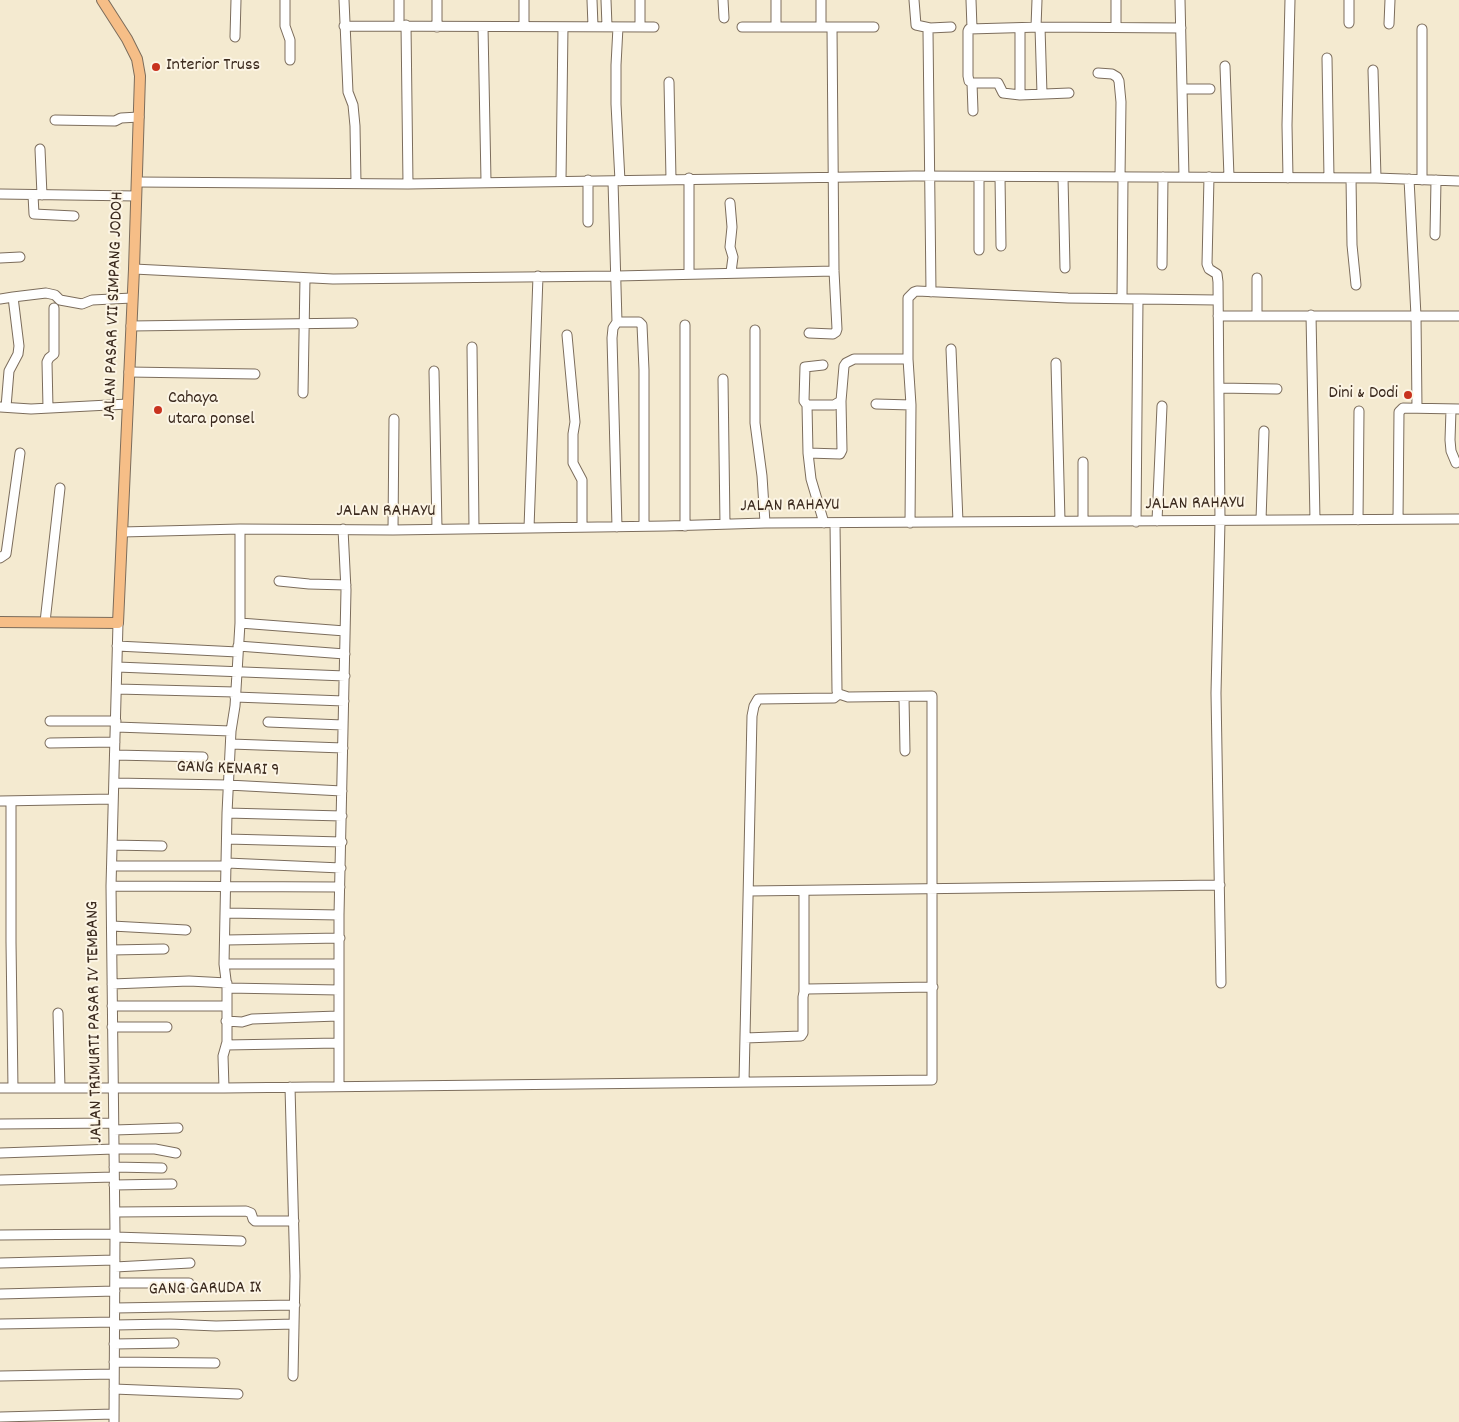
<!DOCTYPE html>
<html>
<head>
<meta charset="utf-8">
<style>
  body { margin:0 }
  canvas { display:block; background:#f4ead0 }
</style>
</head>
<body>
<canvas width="1459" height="1422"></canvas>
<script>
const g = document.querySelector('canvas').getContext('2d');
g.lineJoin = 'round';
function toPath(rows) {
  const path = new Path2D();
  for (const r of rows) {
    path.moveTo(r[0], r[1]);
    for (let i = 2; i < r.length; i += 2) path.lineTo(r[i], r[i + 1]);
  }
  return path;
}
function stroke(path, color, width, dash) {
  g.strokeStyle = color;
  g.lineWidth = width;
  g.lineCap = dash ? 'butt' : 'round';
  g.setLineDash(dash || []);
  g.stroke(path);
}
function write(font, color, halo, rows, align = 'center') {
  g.font = font + ' Dekko,sans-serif';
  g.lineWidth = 4;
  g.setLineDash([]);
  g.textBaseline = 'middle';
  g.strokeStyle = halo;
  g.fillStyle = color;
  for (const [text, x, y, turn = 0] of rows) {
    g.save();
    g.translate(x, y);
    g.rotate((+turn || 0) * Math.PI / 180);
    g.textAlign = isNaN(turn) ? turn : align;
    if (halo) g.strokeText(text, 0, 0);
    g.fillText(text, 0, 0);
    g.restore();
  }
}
const minor = toPath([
  [285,0,285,26,290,40,290,60],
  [344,0,348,92,353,105,355,126,356,183],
  [399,0,399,25],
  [437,0,437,27],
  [524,0,524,26],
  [592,0,593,26],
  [606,0,607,26],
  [640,0,640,27],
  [723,0,724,18],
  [821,0,821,27],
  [914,0,916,25,930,28],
  [971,0,972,28],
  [1116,0,1116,27],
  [1180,0,1184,177],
  [1349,0,1349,23],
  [1389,24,1390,0],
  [406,25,408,184],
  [344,26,654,27],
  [776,26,776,0],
  [483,27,486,181],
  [618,27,616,65,616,104,620,181],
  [742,27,874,27],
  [1036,27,1037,0],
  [1040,27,1042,94],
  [1020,28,1020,95,1069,93],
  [1422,29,1422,180],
  [235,37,236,0],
  [1327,58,1329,178],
  [1225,66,1229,177],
  [1373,70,1376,178],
  [1098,73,1112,74,1117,77,1119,81,1121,102,1120,177],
  [669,82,671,179],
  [972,83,998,83,1003,93,1020,95],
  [1182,89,1210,89],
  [973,111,972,83,969,81,968,76,968,31,969,29,1040,27,1181,28],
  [55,120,115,121,121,118,139,117],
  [40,149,42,195],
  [979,177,979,250],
  [1000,177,1001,246],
  [1063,177,1065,268],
  [1209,177,1207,264,1209,269,1217,274,1218,282,1220,521,1216,693,1221,983],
  [689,178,689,274],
  [1288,178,1287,125,1290,0],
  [1351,178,1352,245,1356,285],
  [1409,179,1416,316,1417,408],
  [561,180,563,27],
  [613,181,617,322,639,322,642,325,644,370,644,526],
  [137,182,408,184,914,176,1376,178,1459,181],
  [0,194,136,196],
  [33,195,34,214,74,216],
  [730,203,732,227,730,247,733,257,731,272],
  [588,222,588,180],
  [1435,235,1436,180],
  [0,258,20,257],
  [1162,265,1163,177],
  [134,269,333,279,617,276,834,271],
  [931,292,928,31,930,28,951,27],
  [1122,298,1123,177],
  [0,299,13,297],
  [1311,315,1315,520],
  [1218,316,1459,316],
  [1257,316,1257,278],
  [685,325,685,526],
  [131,326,353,323],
  [755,330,755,423,762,476,765,523],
  [809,333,833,334,836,332,837,329,834,271,832,27],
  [567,335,575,422,573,434,573,463,582,480,582,527],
  [472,347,474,528],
  [951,349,958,522],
  [1056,363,1060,521],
  [823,365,805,367,804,401,807,405,834,405,841,401],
  [434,371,437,529],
  [129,372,255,374],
  [723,379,725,524],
  [1219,388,1277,389],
  [303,393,305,278],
  [876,404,911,405],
  [807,405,808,453,840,454,842,450,841,401,844,366,846,363,854,359,908,359],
  [0,407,31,409,128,404],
  [6,407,9,371,18,354,19,346,13,297,46,293,55,295,60,300,82,304,92,300,132,298],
  [48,408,47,362,49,358,54,354,54,308],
  [1451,410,1450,440,1451,451,1456,463],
  [808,453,811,479,824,523],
  [1083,462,1083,521],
  [1398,519,1399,412,1403,408,1459,409],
  [1261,520,1264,431],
  [1358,520,1359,411],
  [1157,521,1162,406],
  [1136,522,1138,299],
  [835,523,837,691,839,694],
  [910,523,911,405,908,359,908,298,914,292,917,291,1068,298,1217,300],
  [617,527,612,338,613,328,617,322],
  [529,528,538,276],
  [393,530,394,419],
  [122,532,240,529,393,530,666,526,765,523,1459,519],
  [0,558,6,554,20,453],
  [279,581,309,584,346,585],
  [45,622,60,488],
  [240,623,345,631],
  [117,646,238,652],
  [238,646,345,654],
  [117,667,345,676],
  [117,689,235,692],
  [235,697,344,701],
  [904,697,905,751],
  [50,721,116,721],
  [268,722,343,725],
  [116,727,231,731],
  [50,743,115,742],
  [231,744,343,748],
  [115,755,203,757],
  [114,783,228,785,342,791],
  [0,801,113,799],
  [11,801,11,942,13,1088],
  [227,813,342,816],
  [227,839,342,842],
  [112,845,162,846],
  [227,863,341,868],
  [112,866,227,866],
  [111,886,340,887],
  [749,891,1220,885],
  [804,891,804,992],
  [226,913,339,915],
  [112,926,186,930],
  [226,940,340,938],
  [112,950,164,949],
  [224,964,339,964],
  [112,984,189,981,227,983],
  [227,988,339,990],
  [112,1006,226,1006],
  [58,1013,60,1088],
  [226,1021,242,1022,252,1019,338,1016],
  [112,1027,167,1027],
  [745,1038,801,1036,803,1033,803,997,804,992,807,989,933,987],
  [226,1045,338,1043],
  [744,1082,752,716,754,706,758,699,834,698,839,694],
  [339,1086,339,915,346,590,343,529],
  [290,1087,295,1276,293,1376],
  [0,1088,224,1088,932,1080,932,696,848,697,839,694],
  [224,1088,223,1056,227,1042,227,988,224,964,227,813,231,731,235,706,240,623,240,529],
  [0,1124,113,1123],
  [114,1130,178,1128],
  [0,1153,114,1149,155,1149,176,1153],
  [114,1167,162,1168],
  [0,1180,114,1177],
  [114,1185,172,1184],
  [115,1212,246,1211,251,1213,253,1219,255,1221,294,1221],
  [0,1235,115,1234],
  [115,1237,241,1241],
  [0,1263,115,1260],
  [115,1267,190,1263],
  [115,1283,189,1283],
  [0,1294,115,1291],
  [115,1308,295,1305],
  [0,1324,115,1322],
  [115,1325,170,1324,216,1326,294,1324],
  [114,1344,174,1343],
  [114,1362,215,1363],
  [0,1376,114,1374],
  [114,1389,238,1394],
  [0,1417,114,1414],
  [114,1422,115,1234,111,886,118,623]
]);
const major = toPath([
  [0,622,118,623,134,269,140,76,137,59,127,39,102,0]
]);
stroke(minor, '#7c6d5c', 11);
stroke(major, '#7c6d5c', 12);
stroke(minor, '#fff', 9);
stroke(major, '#f6be87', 10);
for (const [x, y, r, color] of [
  [156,67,5,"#c8321e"],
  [1408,395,5,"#c8321e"],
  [158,410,5,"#c8321e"]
]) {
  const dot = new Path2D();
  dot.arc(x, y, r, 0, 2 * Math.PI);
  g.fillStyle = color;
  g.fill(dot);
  stroke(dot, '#fcf5e5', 2);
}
write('18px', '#3b2a1e', '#fcf5e5', [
  ["Interior Truss",166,67],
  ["Dini & Dodi",1398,395,"right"],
  ["Cahaya",168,400],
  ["utara ponsel",168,421]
], 'left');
write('18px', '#3b2a1e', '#fcf5e5', [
  ["JALAN PASAR VII SIMPANG JODOH",115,306,-88],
  ["JALAN RAHAYU",1195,505,-1],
  ["JALAN RAHAYU",790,507,-1],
  ["JALAN RAHAYU",386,513],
  ["GANG KENARI 9",228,770,2],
  ["JALAN TRIMURTI PASAR IV TEMBANG",96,1022,-91],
  ["GANG GARUDA IX",205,1290,-1]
]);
</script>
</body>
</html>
